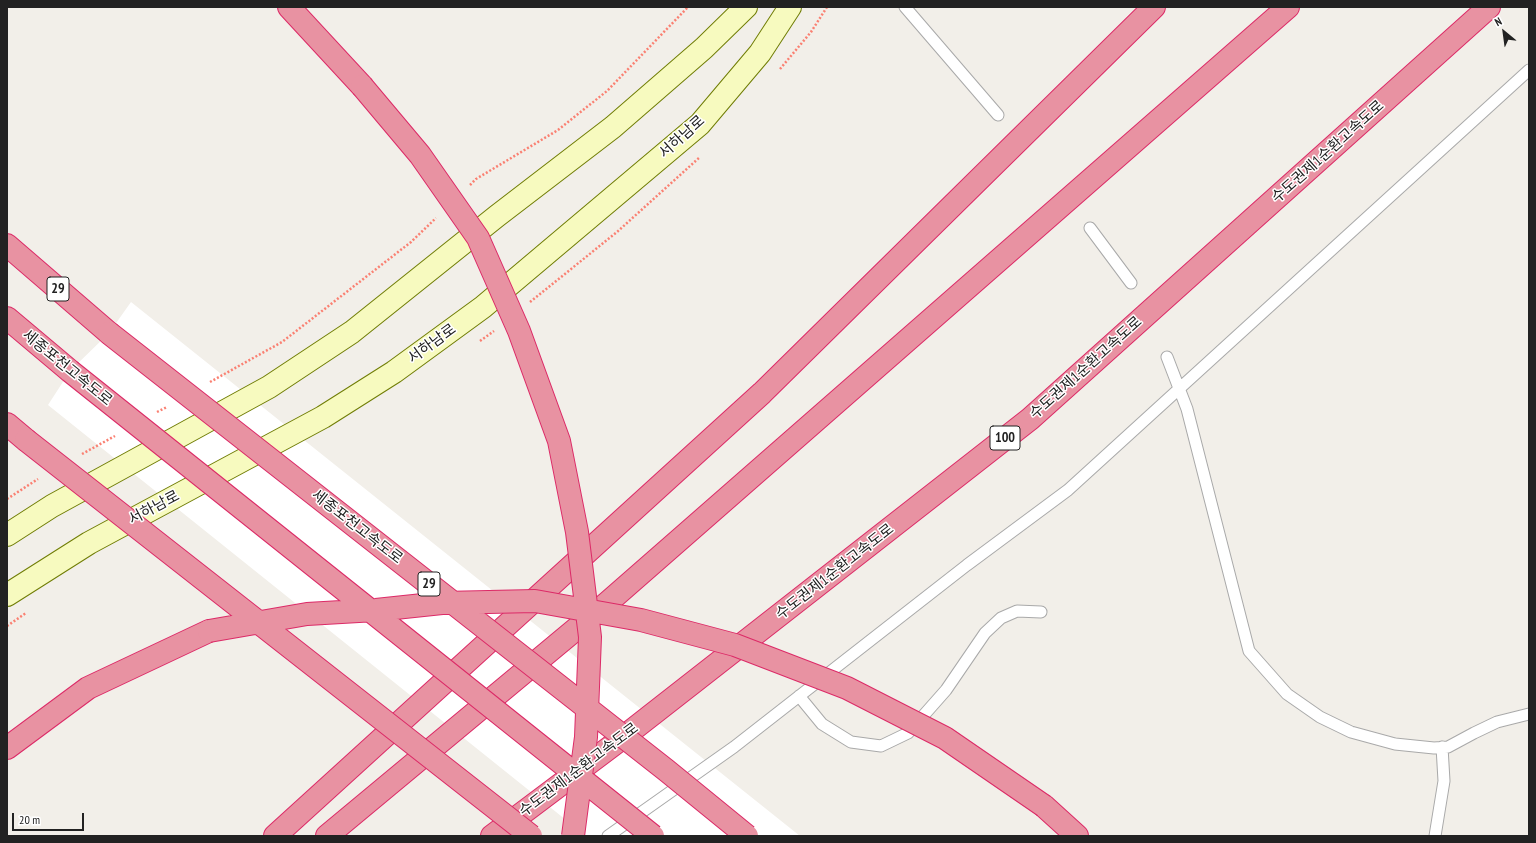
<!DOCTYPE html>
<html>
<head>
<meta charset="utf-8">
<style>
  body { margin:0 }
  #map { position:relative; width:1536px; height:843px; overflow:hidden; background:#f2efe9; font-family:"PT Sans Narrow",sans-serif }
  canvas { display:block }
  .frame { position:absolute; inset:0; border:8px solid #222; pointer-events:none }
  .north { position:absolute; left:1484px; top:12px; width:40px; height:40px; -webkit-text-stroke:3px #fff; paint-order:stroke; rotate:331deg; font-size:11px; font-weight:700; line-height:16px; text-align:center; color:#222 }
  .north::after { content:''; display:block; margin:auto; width:14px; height:18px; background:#222; clip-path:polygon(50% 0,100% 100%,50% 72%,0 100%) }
  .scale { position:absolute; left:12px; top:813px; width:72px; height:18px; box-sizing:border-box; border:2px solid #222; border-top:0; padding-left:5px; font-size:12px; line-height:14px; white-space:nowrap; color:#222; -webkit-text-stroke:3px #fff; paint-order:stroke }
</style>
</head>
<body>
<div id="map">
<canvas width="1536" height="843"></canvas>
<div class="frame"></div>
<div class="north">N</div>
<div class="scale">20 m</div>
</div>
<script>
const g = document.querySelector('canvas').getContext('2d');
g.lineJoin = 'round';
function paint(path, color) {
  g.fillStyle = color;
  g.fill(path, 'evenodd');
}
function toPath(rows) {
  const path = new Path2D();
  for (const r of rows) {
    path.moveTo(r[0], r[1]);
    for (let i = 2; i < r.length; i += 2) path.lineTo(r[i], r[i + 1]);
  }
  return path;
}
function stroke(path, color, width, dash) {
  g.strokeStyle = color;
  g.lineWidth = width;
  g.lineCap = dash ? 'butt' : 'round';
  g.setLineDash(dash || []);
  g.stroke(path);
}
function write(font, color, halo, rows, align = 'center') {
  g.font = font + ' "PT Sans Narrow","Noto Sans KR",sans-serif';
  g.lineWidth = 3;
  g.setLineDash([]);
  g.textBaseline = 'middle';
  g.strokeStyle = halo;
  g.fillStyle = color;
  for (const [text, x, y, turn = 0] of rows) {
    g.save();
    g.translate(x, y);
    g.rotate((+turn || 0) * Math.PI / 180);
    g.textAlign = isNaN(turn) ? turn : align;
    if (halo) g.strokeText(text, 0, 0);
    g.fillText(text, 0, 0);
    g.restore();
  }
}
paint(toPath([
  [131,302,800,836,586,836,48,405,70,371,109,333]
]), '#fff');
const service = toPath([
  [905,7,998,115],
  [1090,228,1131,283],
  [1167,357,1187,409,1249,651,1287,694,1320,717,1351,732,1395,744,1434,748,1448,747,1474,733,1497,722,1529,714],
  [799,696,822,724,851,742,881,746,908,733,946,690,985,633,1001,618,1017,611,1041,612],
  [608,836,734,747,967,565,1068,490,1529,70],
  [1435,836,1444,781,1442,747]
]);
const secondary = toPath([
  [7,535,52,506,269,387,352,332,497,216,613,127,704,48,746,7],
  [7,595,89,543,323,417,394,372,483,307,700,124,760,53,790,7]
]);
const motorway = toPath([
  [289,7,362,86],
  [7,245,109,333],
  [7,318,70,371],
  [7,424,26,440],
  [7,748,88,688,209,631],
  [1044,806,1077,836],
  [275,836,762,393,1154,7],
  [327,836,606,604,1288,7],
  [492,836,617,742,1030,419,1489,7]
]);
stroke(service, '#a9a9a9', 13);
stroke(secondary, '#707d05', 24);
stroke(motorway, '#dc2a67', 24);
stroke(toPath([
  [780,69,811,32,827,7],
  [470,185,476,179,558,130,607,91,688,7],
  [530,302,617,232,700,157],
  [480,341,494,331],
  [210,382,282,342,411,242,436,218],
  [157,412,167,407],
  [82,454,115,436],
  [7,499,38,479],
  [7,626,26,613]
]), '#fa8072', 2.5, [2, 2]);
stroke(service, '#fff', 11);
stroke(secondary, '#f7fabf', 22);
stroke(motorway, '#e892a2', 22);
const motorwayBridge = toPath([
  [362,86,420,155,478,238,519,331,559,441,577,532,590,637,586,737,573,836],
  [109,333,666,770,747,836],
  [70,371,653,836],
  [26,440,531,836],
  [209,631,307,614,376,610,442,603,535,601,641,620,735,645,847,688,945,738,1044,806]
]);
stroke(motorwayBridge, '#dc2a67', 24, []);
stroke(motorwayBridge, '#e892a2', 22);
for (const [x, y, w] of [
  [58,289,22],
  [1005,438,30],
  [429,584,22]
]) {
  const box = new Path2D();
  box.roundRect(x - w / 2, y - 12, w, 24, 3);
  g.fillStyle = '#fff';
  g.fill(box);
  stroke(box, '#222', 1);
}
write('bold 14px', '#222', null, [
  ["29",58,289],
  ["100",1005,438],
  ["29",429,584]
]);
write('15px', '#222', '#fff', [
  ["서하남로",682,137,-42],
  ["수도권제1순환고속도로",1328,152,-42],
  ["서하남로",432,344,-36],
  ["세종포천고속도로",67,368,39],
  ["수도권제1순환고속도로",1086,368,-42],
  ["서하남로",154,508,-28],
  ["세종포천고속도로",357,527,38],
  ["수도권제1순환고속도로",835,572,-38],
  ["수도권제1순환고속도로",579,770,-37]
]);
</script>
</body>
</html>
